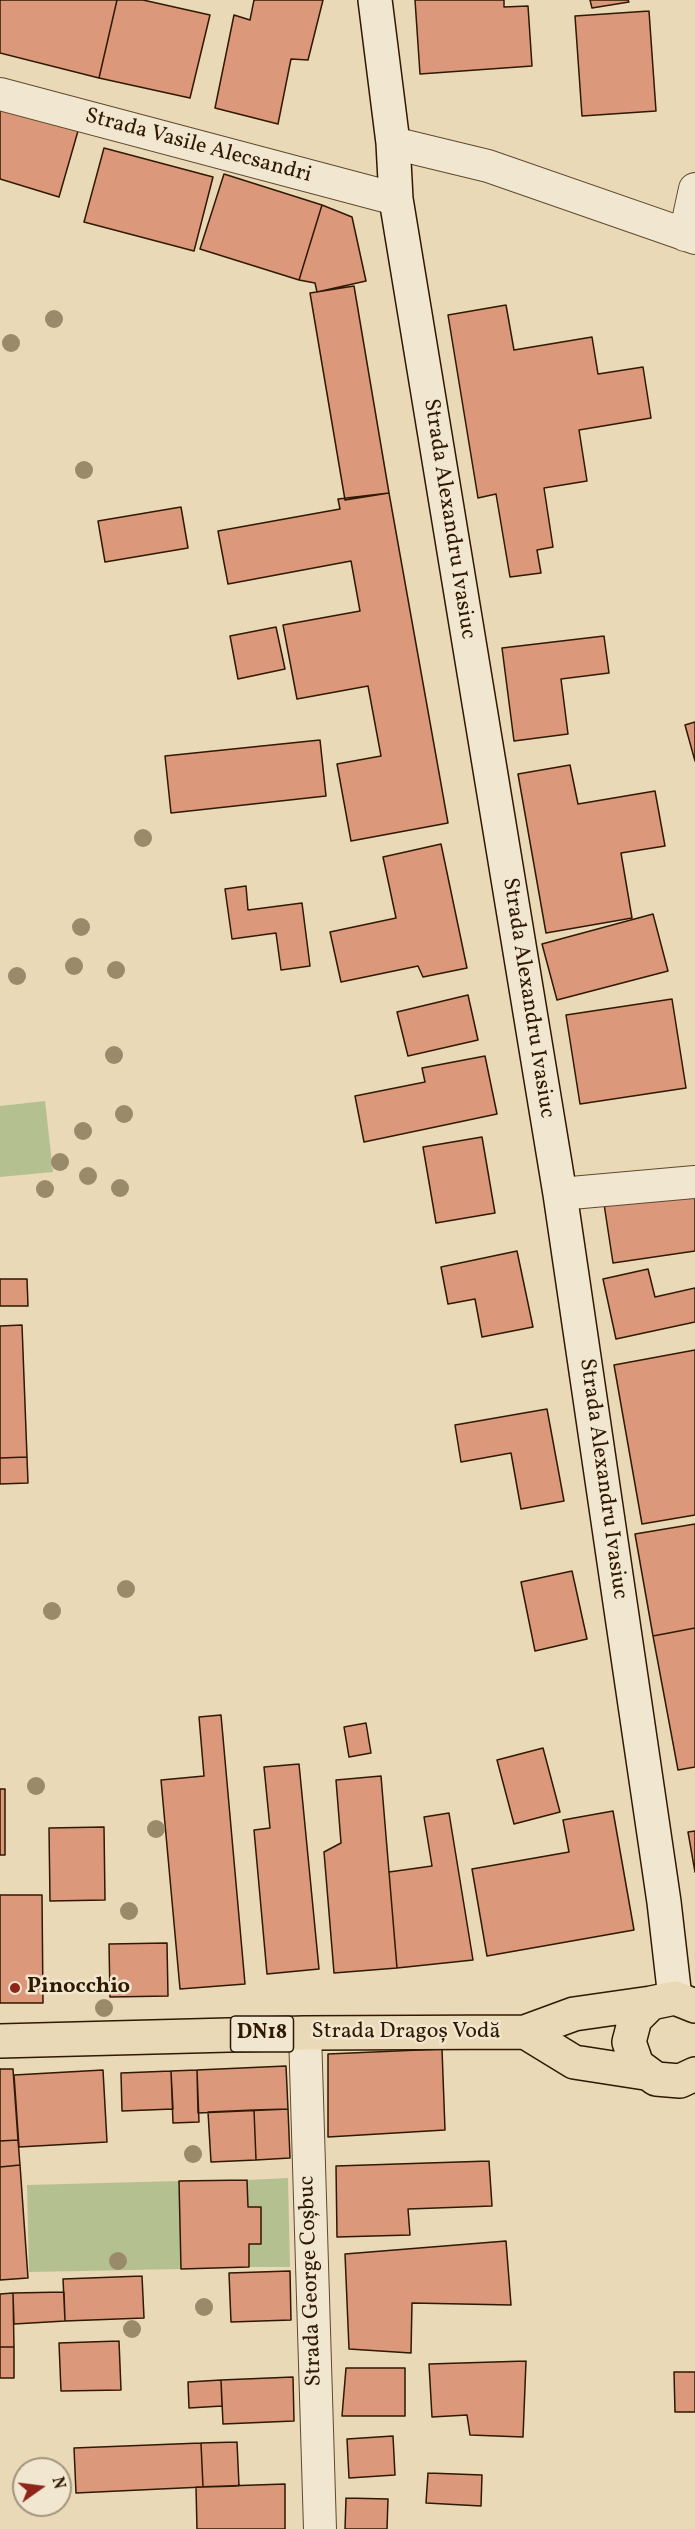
<!DOCTYPE html>
<html>
<head>
<meta charset="utf-8">
<style>
  body { margin:0 }
  #map { position:relative; width:695px; height:2529px; overflow:hidden; background:#ead9b6; font-family:Vollkorn,serif }
  canvas { display:block }
  .north { position:absolute; left:12px; top:2457px; width:60px; height:60px; box-sizing:border-box; background:#f1e6d0; border:2px solid #a3947d; border-radius:50%; rotate:76deg; font-size:16px; font-weight:700; line-height:24px; text-align:center; color:#2f1900 }
  .north::after { content:''; display:block; margin:auto; width:21px; height:27px; background:#8f2418; clip-path:polygon(50% 0,100% 100%,50% 72%,0 100%) }
</style>
</head>
<body>
<div id="map">
<canvas width="695" height="2529"></canvas>
<div class="north">N</div>
</div>
<script>
const g = document.querySelector('canvas').getContext('2d');
g.lineJoin = 'round';
function paint(path, color) {
  g.fillStyle = color;
  g.fill(path, 'evenodd');
}
function toPath(rows) {
  const path = new Path2D();
  for (const r of rows) {
    path.moveTo(r[0], r[1]);
    for (let i = 2; i < r.length; i += 2) path.lineTo(r[i], r[i + 1]);
  }
  return path;
}
function stroke(path, color, width, dash) {
  g.strokeStyle = color;
  g.lineWidth = width;
  g.lineCap = dash ? 'butt' : 'round';
  g.setLineDash(dash || []);
  g.stroke(path);
}
function write(font, color, halo, rows, align = 'center') {
  g.font = font + ' Vollkorn,serif';
  g.lineWidth = 5;
  g.setLineDash([]);
  g.textBaseline = 'middle';
  g.strokeStyle = halo;
  g.fillStyle = color;
  for (const [text, x, y, turn = 0] of rows) {
    g.save();
    g.translate(x, y);
    g.rotate((+turn || 0) * Math.PI / 180);
    g.textAlign = isNaN(turn) ? turn : align;
    if (halo) g.strokeText(text, 0, 0);
    g.fillText(text, 0, 0);
    g.restore();
  }
}
paint(toPath([
  [45,1101,53,1172,0,1177,0,1106],
  [288,2178,290,2267,249,2267,249,2244,261,2244,261,2207,248,2207,247,2180],
  [179,2181,181,2269,29,2272,27,2185]
]), '#b5c090');
const building = toPath([
  [0,0,117,0,99,78,0,53,0,0],
  [117,0,143,0,210,15,190,98,99,78,117,0],
  [254,0,323,0,308,60,291,59,278,124,215,108,234,15,250,20,254,0],
  [415,0,504,0,504,7,528,6,532,66,420,74,415,0],
  [590,0,628,0,629,2,592,8,590,0],
  [649,11,656,111,582,116,575,16,649,11],
  [0,108,78,131,59,197,0,179,0,108],
  [104,148,213,177,194,251,84,222,104,148],
  [224,174,322,205,299,280,200,249,224,174],
  [322,205,352,217,366,281,317,292,315,283,299,280,322,205],
  [354,286,389,493,345,500,310,293,354,286],
  [506,305,514,350,592,337,598,374,643,367,651,418,579,430,587,481,544,488,553,547,537,550,541,573,510,577,496,494,478,498,448,315,506,305],
  [389,493,448,823,351,841,337,764,381,756,368,686,297,699,283,625,360,611,351,561,228,584,218,531,340,509,338,499,389,493],
  [181,507,188,548,105,562,98,521,181,507],
  [276,627,285,669,238,679,230,636,276,627],
  [604,636,609,673,561,679,568,734,514,741,502,648,604,636],
  [695,722,695,761,685,725,695,722],
  [320,740,326,796,171,813,165,756,320,740],
  [570,765,578,804,655,791,665,846,621,853,632,918,546,933,518,774,570,765],
  [441,844,467,968,423,977,418,966,341,982,330,932,396,918,383,857,441,844],
  [246,886,248,910,302,903,310,966,281,970,276,933,232,939,225,889,246,886],
  [653,914,668,971,557,1000,542,944,653,914],
  [468,995,478,1040,408,1056,397,1012,468,995],
  [672,999,686,1088,580,1104,566,1015,672,999],
  [485,1056,497,1114,364,1142,355,1096,425,1082,422,1068,485,1056],
  [482,1137,495,1213,436,1223,423,1147,482,1137],
  [695,1191,695,1251,613,1263,604,1204,695,1191],
  [517,1251,533,1327,482,1337,475,1299,448,1304,441,1267,517,1251],
  [648,1269,655,1297,695,1288,695,1322,616,1339,603,1279,648,1269],
  [0,1279,27,1279,28,1306,0,1306,0,1279],
  [22,1325,27,1457,0,1458,0,1326,22,1325],
  [695,1350,695,1515,642,1524,614,1365,695,1350],
  [547,1409,564,1501,521,1509,511,1453,461,1462,455,1425,547,1409],
  [27,1457,28,1483,0,1484,0,1458,27,1457],
  [695,1524,695,1628,653,1636,635,1534,695,1524],
  [572,1571,587,1639,535,1651,521,1582,572,1571],
  [695,1628,695,1767,678,1770,653,1636,695,1628],
  [221,1715,245,1984,180,1989,161,1780,204,1776,199,1717,221,1715],
  [366,1723,371,1753,349,1757,344,1727,366,1723],
  [543,1748,560,1812,514,1824,497,1760,543,1748],
  [299,1764,319,1969,267,1974,254,1830,270,1828,264,1767,299,1764],
  [381,1776,397,1968,334,1973,324,1852,341,1843,336,1780,381,1776],
  [0,1789,5,1789,5,1855,0,1855,0,1789],
  [613,1811,634,1930,487,1956,472,1869,569,1852,563,1820,613,1811],
  [449,1813,473,1960,397,1968,389,1872,432,1866,424,1817,449,1813],
  [104,1827,105,1900,50,1901,49,1828,104,1827],
  [695,1831,695,1872,688,1832,695,1831],
  [0,1895,42,1895,43,2003,0,2003,0,1895],
  [167,1943,168,1996,110,1997,109,1944,167,1943],
  [442,2049,445,2130,328,2137,328,2054,442,2049],
  [286,2066,288,2109,198,2113,197,2070,286,2066],
  [0,2069,13,2069,18,2140,0,2141,0,2069],
  [103,2070,107,2142,19,2147,14,2075,103,2070],
  [197,2070,199,2122,173,2123,171,2071,197,2070],
  [171,2071,173,2109,122,2111,121,2073,171,2071],
  [288,2109,290,2158,256,2160,254,2110,288,2109],
  [254,2110,256,2160,211,2162,208,2112,254,2110],
  [18,2140,20,2165,0,2167,0,2141,18,2140],
  [489,2161,492,2206,408,2209,410,2235,337,2237,336,2166,489,2161],
  [20,2165,28,2278,0,2280,0,2167,20,2165],
  [247,2180,248,2207,261,2207,261,2244,249,2244,249,2267,181,2269,179,2181,247,2180],
  [506,2241,511,2305,412,2303,411,2353,349,2349,345,2254,506,2241],
  [290,2271,291,2320,231,2322,229,2273,290,2271],
  [142,2276,144,2318,65,2321,63,2279,142,2276],
  [64,2292,65,2321,14,2324,13,2293,64,2292],
  [13,2293,14,2347,0,2347,0,2294,13,2293],
  [119,2341,121,2390,61,2391,59,2343,119,2341],
  [0,2347,14,2347,14,2378,0,2378,0,2347],
  [526,2361,523,2437,470,2435,467,2415,432,2417,429,2364,526,2361],
  [346,2368,405,2368,405,2416,342,2416,346,2368],
  [674,2372,695,2372,695,2412,675,2412,674,2372],
  [293,2377,294,2421,223,2424,221,2380,293,2377],
  [221,2380,222,2406,189,2408,188,2382,221,2380],
  [393,2436,395,2475,349,2478,347,2439,393,2436],
  [237,2442,239,2486,203,2487,201,2443,237,2442],
  [201,2443,203,2487,76,2493,74,2448,201,2443],
  [428,2473,482,2475,481,2506,426,2503,428,2473],
  [285,2484,285,2529,197,2529,196,2487,285,2484],
  [346,2498,388,2499,387,2529,345,2529,346,2498]
]);
paint(building, '#dc987b');
stroke(building, '#2f1900', 1.5);
const minor = toPath([
  [0,94,396,199],
  [393,143,488,166,695,238],
  [685,235,695,189],
  [560,1194,695,1182],
  [305,2033,320,2529]
]);
const secondary = toPath([
  [375,0,393,143,396,199,560,1194,664,1902,675,1998]
]);
const primary = toPath([
  [695,2006,675,1998,651,2003,635,2019,629,2042,637,2065,656,2079,680,2081,695,2074],
  [525,2032,574,2062,645,2073],
  [0,2041,305,2033,525,2032,574,2014,651,2003]
]);
stroke(minor, '#5e492e', 34);
stroke(secondary, '#2f1900', 36);
stroke(primary, '#2f1900', 36);
stroke(minor, '#f1e6d0', 32);
stroke(secondary, '#f1e6d0', 33);
stroke(primary, '#ead9b6', 33);
g.fillStyle = '#998b6a';
for (const [x, y] of [
  [54,319],
  [11,343],
  [84,470],
  [143,838],
  [81,927],
  [74,966],
  [116,970],
  [17,976],
  [114,1055],
  [124,1114],
  [83,1131],
  [60,1162],
  [88,1176],
  [120,1188],
  [45,1189],
  [126,1589],
  [52,1611],
  [36,1786],
  [156,1829],
  [129,1911],
  [104,2008],
  [193,2154],
  [118,2261],
  [204,2307],
  [132,2329]
]) {
  g.beginPath();
  g.arc(x, y, 9, 0, 2 * Math.PI);
  g.fill();
}
for (const [x, y, r, color] of [
  [15,1988,6,"#8f2418"]
]) {
  const dot = new Path2D();
  dot.arc(x, y, r, 0, 2 * Math.PI);
  g.fillStyle = color;
  g.fill(dot);
  stroke(dot, '#f1e6d0', 2);
}
for (const [x, y, w] of [
  [262,2034,63]
]) {
  const box = new Path2D();
  box.roundRect(x - w / 2, y - 18, w, 36, 4.5);
  g.fillStyle = '#f1e6d0';
  g.fill(box);
  stroke(box, '#2f1900', 1.5);
}
write('bold 21px', '#2f1900', null, [
  ["DN18",262,2034]
]);
write('22px', '#2f1900', '#f1e6d0', [
  ["Strada Vasile Alecsandri",198,147,15],
  ["Strada Alexandru Ivasiuc",448,519,81],
  ["Strada Alexandru Ivasiuc",527,998,81],
  ["Strada Alexandru Ivasiuc",602,1479,82],
  ["Strada Dragoș Vodă",406,2033],
  ["Strada George Coșbuc",312,2281,-92]
]);
write('bold 22px', '#2f1900', '#f1e6d0', [
  ["Pinocchio",27,1988]
], 'left');
</script>
</body>
</html>
